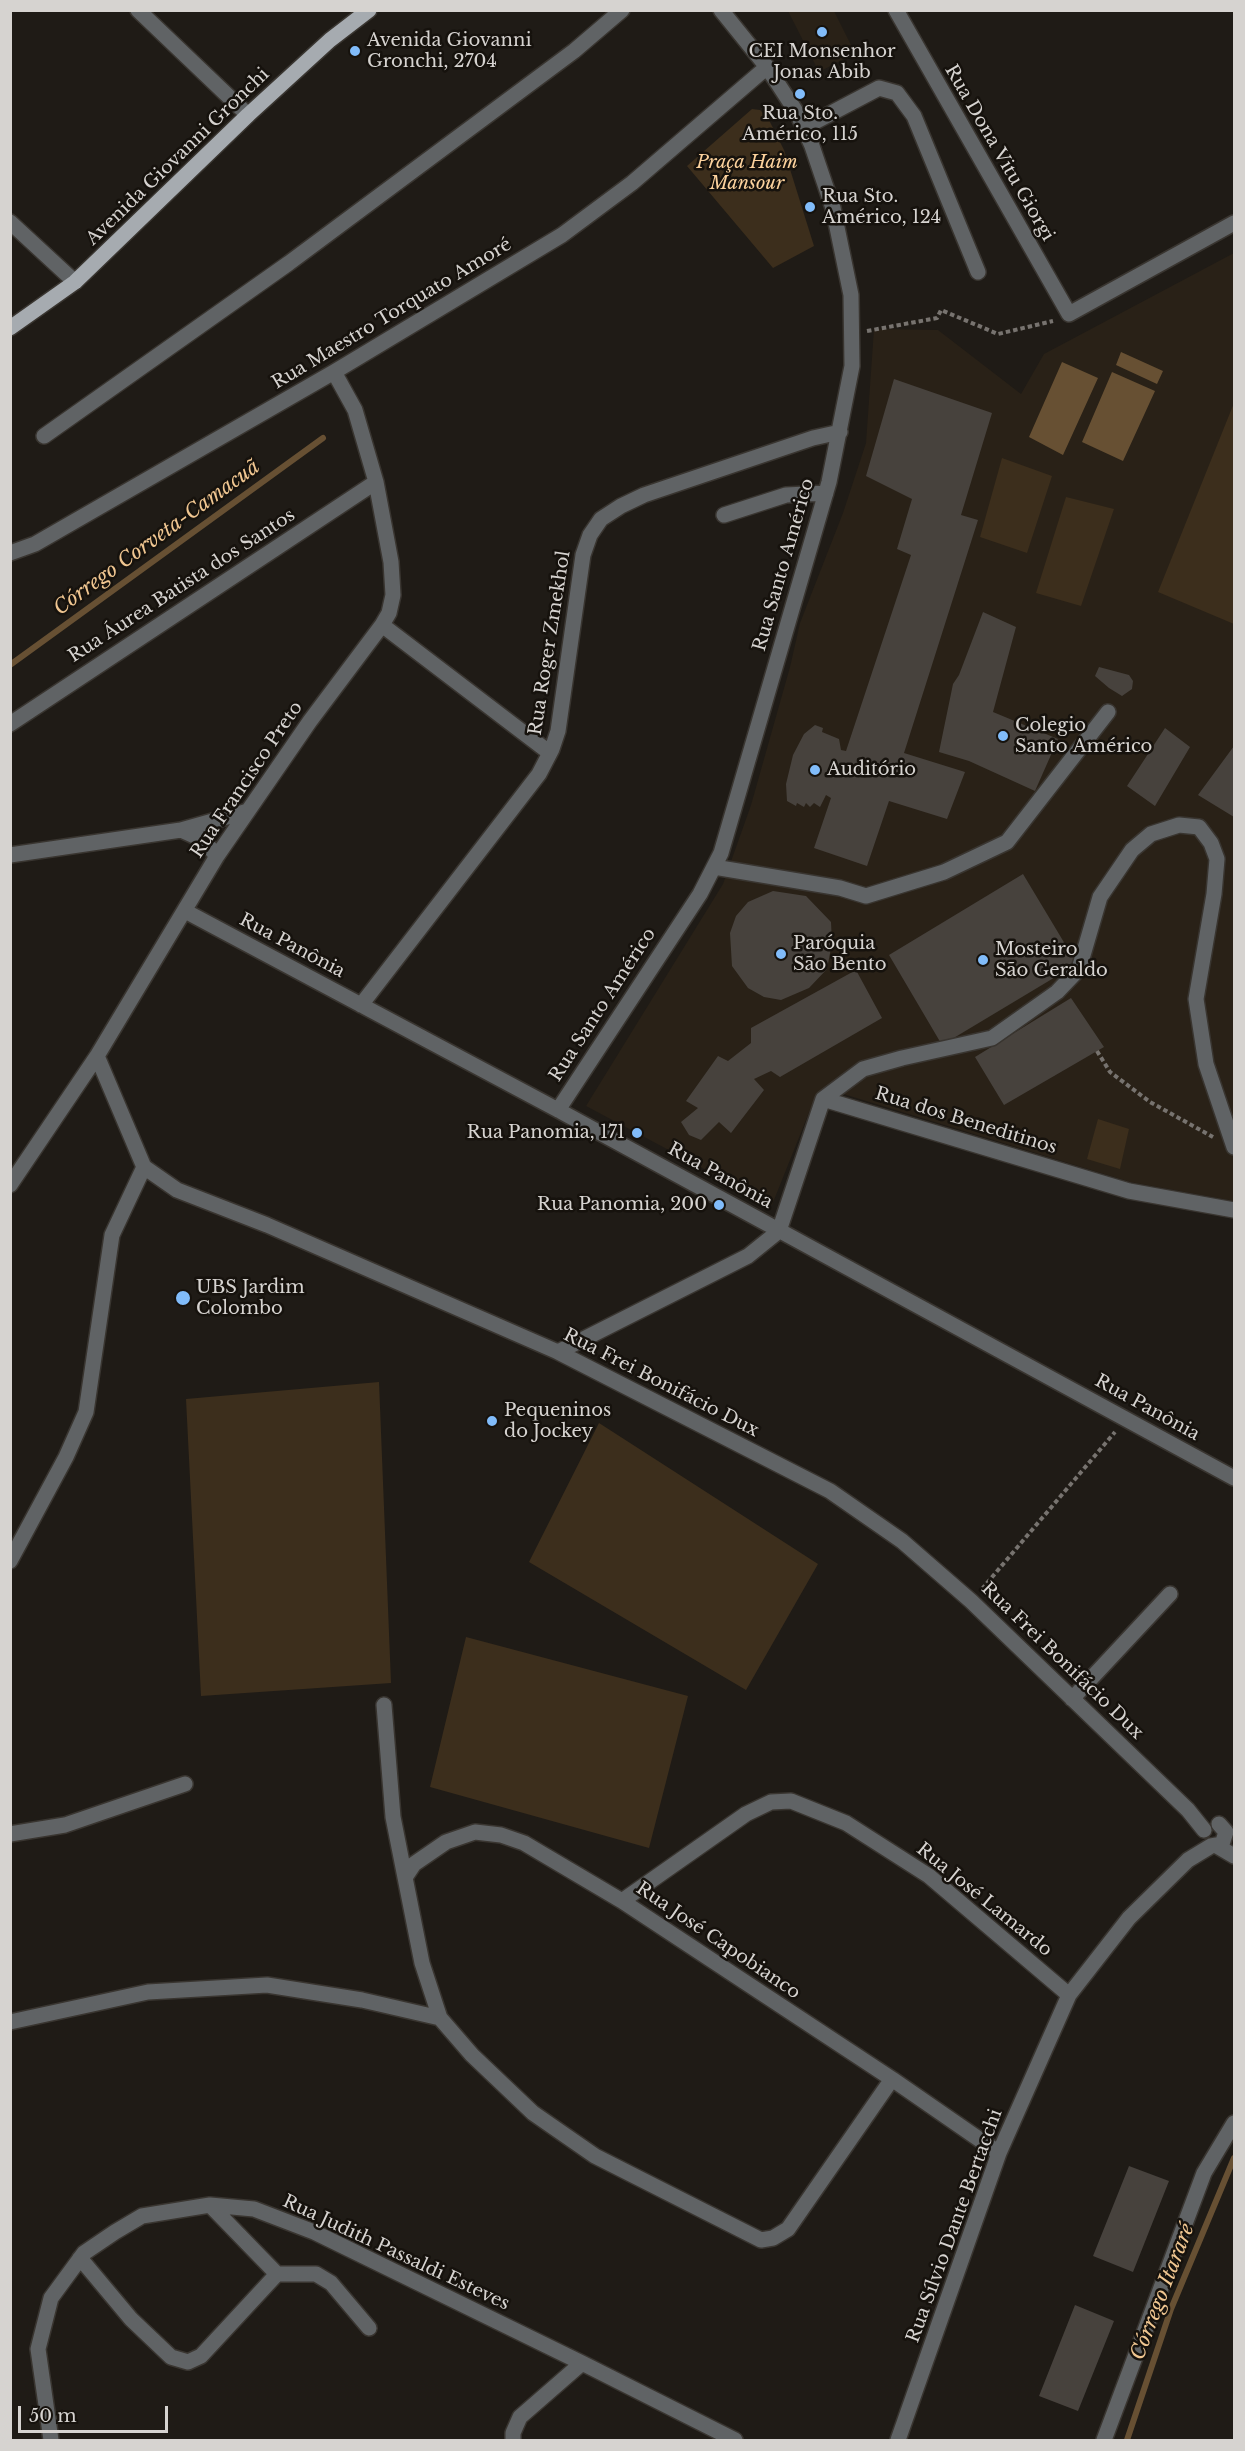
<!DOCTYPE html>
<html>
<head>
<meta charset="utf-8">
<style>
  body { margin:0 }
  #map { position:relative; width:1245px; height:2451px; overflow:hidden; background:#1f1b16; font-family:"Libre Baskerville",serif }
  canvas { display:block }
  .frame { position:absolute; inset:0; border:12px solid #d6d3d0; pointer-events:none }
  .scale { position:absolute; left:18px; top:2406px; width:150px; height:27px; box-sizing:border-box; border:3px solid #d6d3d0; border-top:0; padding-left:8px; font-size:18px; line-height:21px; white-space:nowrap; color:#d6d3d0; -webkit-text-stroke:4px #16120d; paint-order:stroke }
</style>
</head>
<body>
<div id="map">
<canvas width="1245" height="2451"></canvas>
<div class="frame"></div>
<div class="scale">50 m</div>
</div>
<script>
const g = document.querySelector('canvas').getContext('2d');
g.lineJoin = 'round';
function paint(path, color) {
  g.fillStyle = color;
  g.fill(path, 'evenodd');
}
function toPath(rows) {
  const path = new Path2D();
  for (const r of rows) {
    path.moveTo(r[0], r[1]);
    for (let i = 2; i < r.length; i += 2) path.lineTo(r[i], r[i + 1]);
  }
  return path;
}
function stroke(path, color, width, dash) {
  g.strokeStyle = color;
  g.lineWidth = width;
  g.lineCap = dash ? 'butt' : 'round';
  g.setLineDash(dash || []);
  g.stroke(path);
}
function write(font, color, halo, rows, align = 'center') {
  g.font = font + ' "Libre Baskerville",serif';
  g.lineWidth = 5;
  g.setLineDash([]);
  g.textBaseline = 'middle';
  g.strokeStyle = halo;
  g.fillStyle = color;
  for (const [text, x, y, turn = 0] of rows) {
    g.save();
    g.translate(x, y);
    g.rotate((+turn || 0) * Math.PI / 180);
    g.textAlign = isNaN(turn) ? turn : align;
    if (halo) g.strokeText(text, 0, 0);
    g.fillText(text, 0, 0);
    g.restore();
  }
}
paint(toPath([
  [788,11,834,11,855,53,819,72],
  [1234,253,1234,1201,1130,1182,827,1089,812,1105,772,1205,586,1106,723,884,751,805,790,667,800,623,843,513,866,443,874,329,938,330,1021,394,1044,354]
]), '#292117');
paint(toPath([
  [752,109,760,110,768,118,784,150,814,246,773,268,687,166],
  [1234,403,1234,624,1158,592],
  [1002,458,1052,476,1027,553,980,537],
  [1066,497,1114,509,1081,606,1036,593],
  [1098,1119,1129,1129,1120,1169,1087,1159],
  [379,1382,391,1683,201,1696,186,1399],
  [599,1423,818,1564,746,1690,529,1562],
  [466,1637,688,1696,649,1848,430,1787]
]), '#3c2e1c');
paint(toPath([
  [1121,352,1163,371,1157,384,1116,365],
  [1062,362,1098,378,1063,455,1029,437],
  [1112,372,1155,391,1123,461,1082,442]
]), '#675033');
stroke(toPath([
  [10,665,323,438],
  [1127,2440,1171,2309,1234,2158]
]), '#675033', 6);
paint(toPath([
  [894,379,992,413,961,515,978,520,904,753,965,772,947,819,889,801,867,866,814,848,831,798,826,795,820,807,814,803,810,807,806,803,804,807,797,803,796,806,787,801,786,784,793,755,804,734,815,725,823,728,822,732,839,739,841,750,846,751,911,555,897,549,912,499,866,476],
  [983,612,1016,627,993,712,1058,739,1035,791,969,761,939,752,953,684,959,675],
  [1099,667,1129,675,1133,681,1132,689,1122,696,1109,688,1095,676],
  [1165,728,1190,747,1155,806,1127,786],
  [1234,746,1234,817,1198,795],
  [1023,874,1077,964,942,1045,889,955],
  [773,891,806,896,831,922,832,943,827,969,809,988,781,1000,764,997,748,988,732,966,730,933,736,916,748,902],
  [856,970,882,1018,780,1077,771,1071,754,1079,764,1090,731,1133,719,1122,701,1140,689,1135,681,1122,698,1108,686,1101,718,1056,728,1061,751,1043,751,1028],
  [1071,998,1104,1047,1004,1105,975,1057],
  [1129,2166,1169,2181,1133,2272,1093,2256],
  [1075,2305,1114,2321,1078,2411,1039,2396]
]), '#47423d');
const minor = toPath([
  [138,10,248,115],
  [896,10,1069,314,1234,223],
  [803,128,879,88,897,93,914,116,978,272],
  [10,222,75,282],
  [44,436,289,263,574,51,622,10],
  [724,515,786,495,826,493],
  [10,553,35,544,334,372,562,235,632,183,767,67],
  [382,625,550,753],
  [10,724,376,482],
  [181,830,203,840,217,856],
  [10,855,181,830,248,811],
  [714,867,840,888,866,896,944,872,1007,842,1108,712],
  [185,911,558,1110,1234,1478],
  [361,1005,539,774,552,749,558,731,583,555,590,535,601,519,621,506,644,495,813,438,840,432],
  [97,1056,144,1167,177,1190,267,1225,558,1352,830,1491,902,1541,971,1601,1188,1810,1204,1830],
  [823,1099,863,1069,902,1058,992,1038,1057,992,1079,969,1100,897,1132,850,1151,834,1179,825,1199,827,1211,843,1217,859,1214,894,1196,999,1206,1064,1234,1147],
  [558,1110,700,894,721,853,829,482,852,366,851,295,833,208,812,146,797,113,767,67,721,10],
  [10,1185,97,1056,217,856,310,721,382,625,389,613,393,595,391,562,376,482,355,410,334,372],
  [558,1352,748,1256,779,1231,823,1099,1129,1191,1234,1210],
  [10,1561,66,1457,86,1412,112,1235,144,1167],
  [1072,1699,1170,1594],
  [384,1705,393,1817,422,1963,440,2018,472,2055,533,2113,595,2156,761,2240,773,2238,788,2229,892,2079],
  [10,1834,65,1825,185,1784],
  [1217,1846,1234,1856],
  [406,1876,414,1864,446,1842,475,1832,501,1835,524,1843,622,1901,892,2079,999,2153],
  [622,1901,746,1814,771,1802,791,1801,846,1823,929,1876,1069,1995],
  [10,2022,148,1992,267,1985,362,2000,440,2018],
  [210,2205,277,2274,316,2274,331,2283,369,2328],
  [80,2258,131,2319,171,2357,188,2362,201,2356,277,2274],
  [51,2440,38,2349,51,2298,84,2253,115,2232,142,2216,210,2205,254,2209,314,2232,582,2363,735,2440],
  [513,2440,513,2433,520,2417,582,2363],
  [898,2440,999,2153,1069,1995,1129,1918,1188,1860,1211,1846,1222,1844,1226,1832,1219,1824],
  [1104,2440,1204,2173,1234,2123]
]);
const major = toPath([
  [10,328,75,282,248,115,330,40,369,10]
]);
stroke(minor, '#393530', 18);
stroke(major, '#393530', 18);
stroke(toPath([
  [867,331,937,318,941,310,998,334,1053,321],
  [1097,1051,1110,1072,1150,1102,1213,1137],
  [982,1589,1115,1432]
]), '#77736f', 4, [4.5, 3]);
stroke(minor, '#606365', 15);
stroke(major, '#a6abb0', 15);
for (const [x, y, r, color] of [
  [822,32,6,"#81bcfa"],
  [355,51,6,"#81bcfa"],
  [800,94,6,"#81bcfa"],
  [810,207,6,"#81bcfa"],
  [1003,736,6,"#81bcfa"],
  [815,770,6,"#81bcfa"],
  [781,954,6,"#81bcfa"],
  [983,960,6,"#81bcfa"],
  [637,1133,6,"#81bcfa"],
  [719,1205,6,"#81bcfa"],
  [183,1298,8,"#81bcfa"],
  [492,1421,6,"#81bcfa"]
]) {
  const dot = new Path2D();
  dot.arc(x, y, r, 0, 2 * Math.PI);
  g.fillStyle = color;
  g.fill(dot);
  stroke(dot, '#16120d', 2);
}
write('18px', '#d6d3d0', '#16120d', [
  ["Avenida Giovanni",367,41],
  ["Gronchi, 2704",367,62],
  ["CEI Monsenhor",822,52,"center"],
  ["Jonas Abib",822,73,"center"],
  ["Rua Sto.",800,114,"center"],
  ["Américo, 115",800,135,"center"],
  ["Rua Sto.",822,197],
  ["Américo, 124",822,218],
  ["Colegio",1015,726],
  ["Santo Américo",1015,747],
  ["Auditório",827,770],
  ["Paróquia",793,944],
  ["São Bento",793,965],
  ["Mosteiro",995,950],
  ["São Geraldo",995,971],
  ["Rua Panomia, 171",625,1133,"right"],
  ["Rua Panomia, 200",707,1205,"right"],
  ["UBS Jardim",196,1288],
  ["Colombo",196,1309],
  ["Pequeninos",504,1411],
  ["do Jockey",504,1432]
], 'left');
write('18px', '#d6d3d0', '#16120d', [
  ["Rua Dona Vitu Giorgi",999,153,60],
  ["Avenida Giovanni Gronchi",178,157,-44],
  ["Rua Maestro Torquato Amoré",392,314,-31],
  ["Rua Santo Américo",784,565,-74],
  ["Rua Áurea Batista dos Santos",182,586,-33],
  ["Rua Roger Zmekhol",550,643,-81],
  ["Rua Francisco Preto",247,780,-56],
  ["Rua Panônia",292,946,28],
  ["Rua Santo Américo",603,1005,-57],
  ["Rua dos Beneditinos",966,1121,17],
  ["Rua Panônia",720,1176,29],
  ["Rua Frei Bonifácio Dux",661,1383,27],
  ["Rua Panônia",1147,1408,29],
  ["Rua Frei Bonifácio Dux",1062,1661,44],
  ["Rua José Lamardo",984,1900,39],
  ["Rua José Capobianco",718,1941,34],
  ["Rua Sílvio Dante Bertacchi",955,2226,-70],
  ["Rua Judith Passaldi Esteves",396,2253,25]
]);
write('italic 18px', '#fcd29d', '#16120d', [
  ["Praça Haim",747,163],
  ["Mansour",747,184]
]);
write('italic 20px', '#f0c691', '#16120d', [
  ["Córrego Corveta-Camacuã",157,538,-36],
  ["Córrego Itararé",1163,2292,-69]
]);
</script>
</body>
</html>
